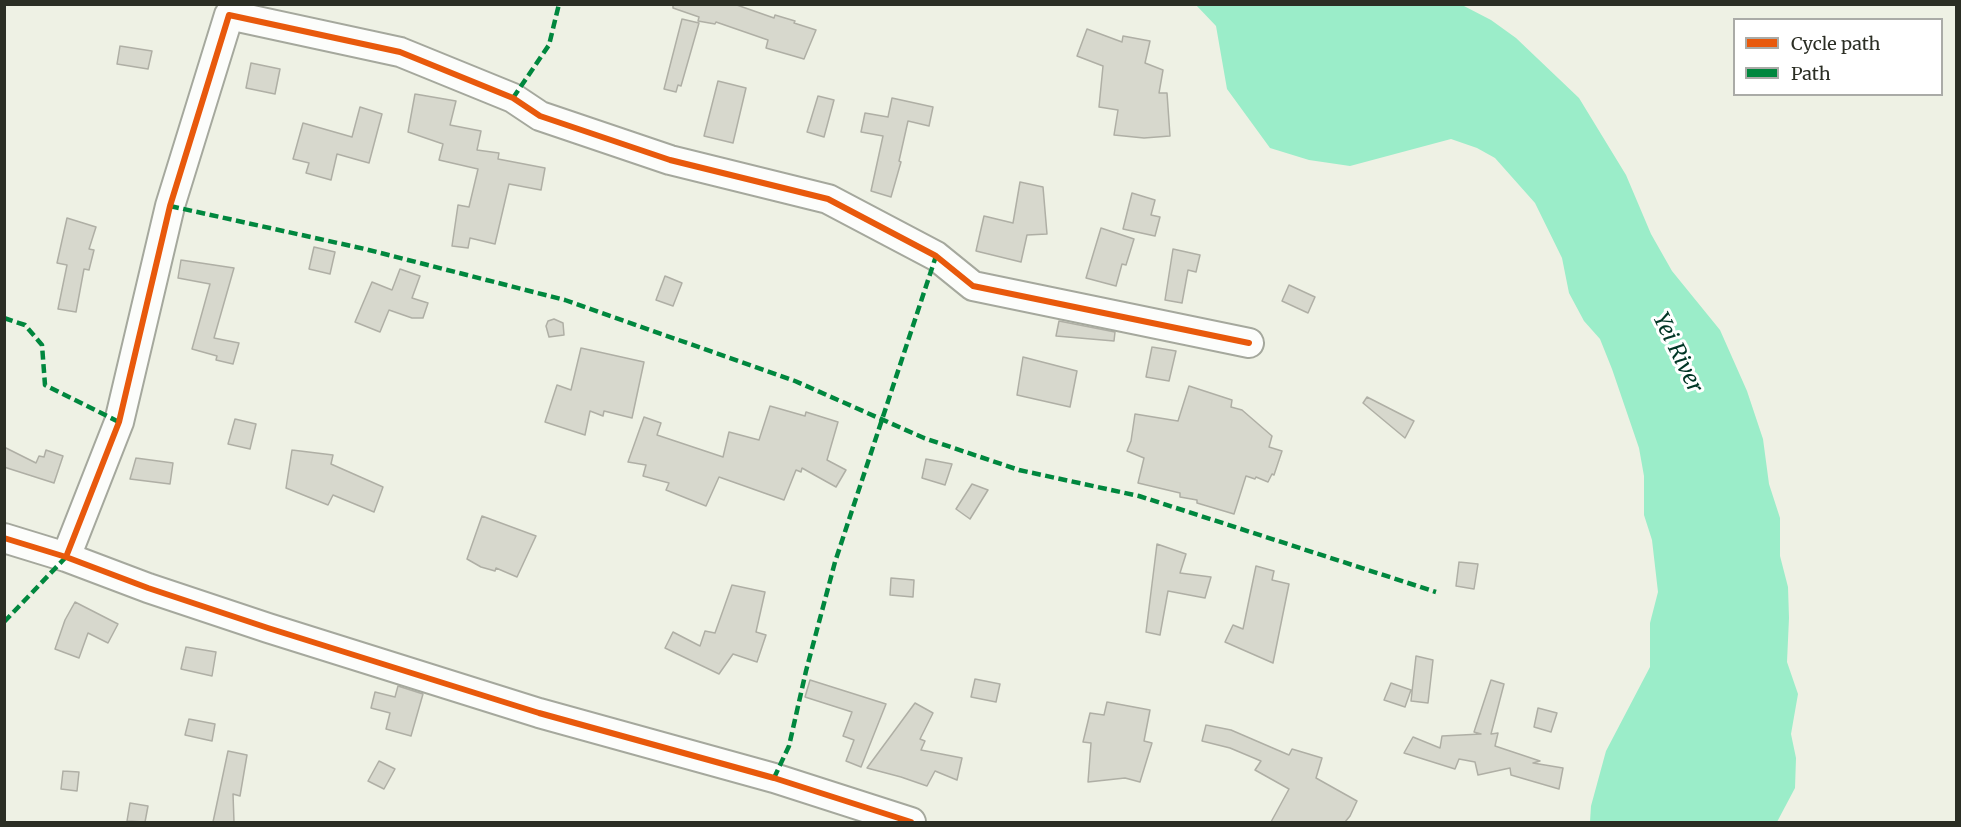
<!DOCTYPE html>
<html>
<head>
<meta charset="utf-8">
<style>
  body { margin:0 }
  #map { position:relative; width:1961px; height:827px; overflow:hidden; background:#eef1e4; font-family:Merriweather,serif }
  canvas { display:block }
  .frame { position:absolute; inset:0; border:6px solid #2b2e24; pointer-events:none }
  .legend { position:absolute; left:1733px; top:18px; width:210px; height:78px; box-sizing:border-box; background:#fff; border:2px solid #aaaba7; margin:0; padding:8px 10px; list-style:none; font-size:18px; color:#2b2e24 }
  .legend li { display:flex; align-items:center; gap:12px; height:30px }
  .legend b { width:30px; border:2px solid #aaaba7 }
</style>
</head>
<body>
<div id="map">
<canvas width="1961" height="827"></canvas>
<div class="frame"></div>
<ul class="legend">
<li><b style="height:8px;background:#e8590c"></b>Cycle path</li>
<li><b style="height:8px;background:#00873e"></b>Path</li>
</ul>
</div>
<script>
const g = document.querySelector('canvas').getContext('2d');
g.lineJoin = 'round';
function paint(path, color) {
  g.fillStyle = color;
  g.fill(path, 'evenodd');
}
function toPath(rows) {
  const path = new Path2D();
  for (const r of rows) {
    path.moveTo(r[0], r[1]);
    for (let i = 2; i < r.length; i += 2) path.lineTo(r[i], r[i + 1]);
  }
  return path;
}
function stroke(path, color, width, dash) {
  g.strokeStyle = color;
  g.lineWidth = width;
  g.lineCap = dash ? 'butt' : 'round';
  g.setLineDash(dash || []);
  g.stroke(path);
}
function write(font, color, halo, rows, align = 'center') {
  g.font = font + ' Merriweather,serif';
  g.lineWidth = 6;
  g.setLineDash([]);
  g.textBaseline = 'middle';
  g.strokeStyle = halo;
  g.fillStyle = color;
  for (const [text, x, y, turn = 0] of rows) {
    g.save();
    g.translate(x, y);
    g.rotate((+turn || 0) * Math.PI / 180);
    g.textAlign = isNaN(turn) ? turn : align;
    if (halo) g.strokeText(text, 0, 0);
    g.fillText(text, 0, 0);
    g.restore();
  }
}
paint(toPath([
  [1196,5,1462,5,1491,20,1516,38,1579,98,1626,175,1651,234,1672,271,1720,330,1747,391,1763,439,1769,484,1780,518,1780,556,1788,587,1789,618,1787,662,1798,694,1791,734,1796,758,1795,788,1777,822,1590,822,1591,806,1606,751,1650,667,1650,623,1658,592,1652,540,1644,515,1644,476,1639,448,1612,369,1600,339,1584,321,1569,293,1562,258,1535,203,1495,158,1477,148,1451,139,1350,166,1309,160,1270,148,1227,89,1216,26]
]), '#9bedc9');
const building = toPath([
  [673,4,734,4,774,18,775,15,795,21,794,23,816,30,804,59,766,48,768,40,716,22,715,24,698,21,699,17,673,8,673,4],
  [682,19,699,23,681,86,678,85,676,92,664,89,682,19],
  [1087,29,1122,42,1123,36,1150,41,1145,63,1163,70,1159,93,1167,93,1170,136,1144,138,1114,135,1118,110,1099,107,1103,66,1077,56,1087,29],
  [120,46,152,51,148,69,117,64,120,46],
  [251,63,280,69,275,94,246,88,251,63],
  [718,81,746,88,733,143,704,136,718,81],
  [415,94,456,101,450,125,481,131,477,150,499,153,498,159,545,168,541,190,509,184,495,244,470,238,468,248,452,246,458,205,469,207,478,169,439,160,443,144,408,132,415,94],
  [818,96,834,100,824,137,807,132,818,96],
  [892,98,933,107,929,126,908,121,899,161,901,162,891,197,871,191,883,136,861,132,865,113,888,117,892,98],
  [360,107,382,114,369,163,337,154,331,180,306,173,309,163,293,159,303,123,352,137,360,107],
  [1020,182,1043,187,1047,234,1027,235,1021,262,976,251,984,216,1013,223,1020,182],
  [1132,193,1155,200,1151,215,1160,217,1155,236,1123,229,1132,193],
  [67,218,96,227,89,249,94,250,89,270,84,269,76,312,58,309,67,265,57,263,67,218],
  [1101,228,1134,239,1126,265,1122,264,1116,286,1086,278,1101,228],
  [314,247,335,252,330,274,309,269,314,247],
  [1173,249,1200,255,1196,272,1188,270,1182,303,1165,300,1173,249],
  [181,260,234,268,214,338,239,343,233,364,216,360,217,356,192,349,210,284,178,278,181,260],
  [400,269,420,276,412,298,428,303,423,318,412,318,389,310,380,332,355,322,372,282,392,290,400,269],
  [665,276,682,283,673,306,656,300,665,276],
  [1289,285,1315,297,1308,313,1282,301,1289,285],
  [554,319,563,323,564,335,549,337,546,326,548,321,554,319],
  [1059,321,1115,332,1114,341,1056,336,1059,321],
  [1152,347,1176,351,1169,381,1146,377,1152,347],
  [581,348,644,362,632,418,604,411,603,416,590,411,585,435,545,422,557,385,571,390,581,348],
  [1023,357,1077,371,1070,407,1017,395,1023,357],
  [1189,386,1232,400,1231,407,1242,410,1272,436,1269,447,1282,451,1274,475,1272,474,1268,482,1256,477,1255,479,1246,476,1234,514,1197,503,1197,500,1180,497,1180,493,1138,483,1144,458,1127,451,1131,441,1135,414,1178,421,1189,386],
  [1367,397,1414,421,1405,438,1363,403,1367,397],
  [770,406,805,416,806,412,838,422,827,460,846,470,836,487,802,468,801,472,796,470,784,500,719,477,706,506,666,490,669,483,643,476,646,465,628,462,644,417,661,423,657,435,723,457,729,432,759,440,770,406],
  [235,419,256,424,250,449,228,444,235,419],
  [4,447,36,463,39,456,44,457,46,450,63,456,54,483,4,467,4,447],
  [292,450,333,455,331,464,383,487,374,512,333,495,328,505,286,488,292,450],
  [136,458,173,463,170,484,130,479,136,458],
  [926,459,952,464,945,485,922,478,926,459],
  [972,484,988,490,970,519,956,509,972,484],
  [482,516,536,536,517,577,496,568,495,571,481,567,467,559,482,516],
  [1157,544,1186,554,1180,573,1211,577,1205,598,1168,591,1160,635,1146,632,1157,544],
  [1459,562,1478,564,1474,589,1456,586,1459,562],
  [1256,566,1274,571,1272,580,1289,584,1273,663,1225,642,1233,625,1243,629,1256,566],
  [891,578,914,580,913,597,890,595,891,578],
  [732,585,765,592,756,632,766,635,757,662,733,654,719,674,665,648,673,632,700,646,705,631,715,633,732,585],
  [75,602,118,624,108,643,88,633,79,658,55,649,65,620,75,602],
  [186,647,216,652,212,676,181,669,186,647],
  [1416,656,1433,660,1428,703,1411,701,1416,656],
  [975,679,1000,684,996,702,971,697,975,679],
  [810,680,886,704,861,767,846,761,854,740,843,736,852,712,805,697,810,680],
  [1491,680,1504,684,1491,734,1498,733,1495,746,1540,761,1533,763,1563,768,1559,789,1511,775,1510,768,1478,775,1475,762,1459,759,1455,769,1404,753,1413,737,1440,748,1442,736,1481,734,1474,732,1491,680],
  [1391,683,1411,690,1405,707,1384,700,1391,683],
  [398,686,423,694,411,736,386,729,390,713,371,708,375,692,395,697,398,686],
  [1107,702,1150,710,1144,741,1152,743,1140,782,1125,778,1088,782,1091,743,1083,742,1090,713,1104,715,1107,702],
  [915,703,933,713,920,739,925,741,921,750,962,758,957,780,935,771,927,786,901,777,867,768,915,703],
  [1538,708,1557,713,1551,732,1534,727,1538,708],
  [189,719,215,724,212,741,185,735,189,719],
  [1206,725,1231,730,1289,755,1292,749,1322,758,1316,778,1357,801,1350,816,1345,822,1271,822,1289,789,1255,770,1261,761,1230,748,1202,741,1206,725],
  [228,751,247,755,240,796,233,794,234,822,213,822,228,751],
  [379,761,395,769,384,789,368,781,379,761],
  [63,771,79,772,77,791,61,789,63,771],
  [130,803,148,806,145,822,127,821,130,803]
]);
paint(building, '#d7d8cd');
stroke(building, '#afafa5', 1.5);
const minor = toPath([
  [4,538,66,557,148,588,268,628,539,713,774,778,911,822],
  [66,557,119,422,170,206,229,15,400,52,513,98,540,116,670,160,828,199,936,256,973,286,1249,343]
]);
stroke(minor, '#a5a89d', 32);
stroke(minor, '#fcfdfb', 28);
stroke(toPath([
  [513,98,549,45,559,4],
  [170,206,365,249,565,300,795,381,924,438,1019,470,1139,496,1436,592],
  [4,318,25,325,42,345,45,385,119,422],
  [4,622,66,557],
  [774,778,789,746,806,671,835,562,936,256]
]), '#00873e', 4.5, [9, 4.5]);
stroke(toPath([
  [4,538,66,557,148,588,268,628,539,713,774,778,911,822],
  [66,557,119,422,170,206,229,15,400,52,513,98,540,116,670,160,828,199,936,256,973,286,1249,343]
]), '#e8590c', 6);
write('italic 22px', '#003625', '#fff', [
  ["Yei River",1677,353,64]
]);
</script>
</body>
</html>
